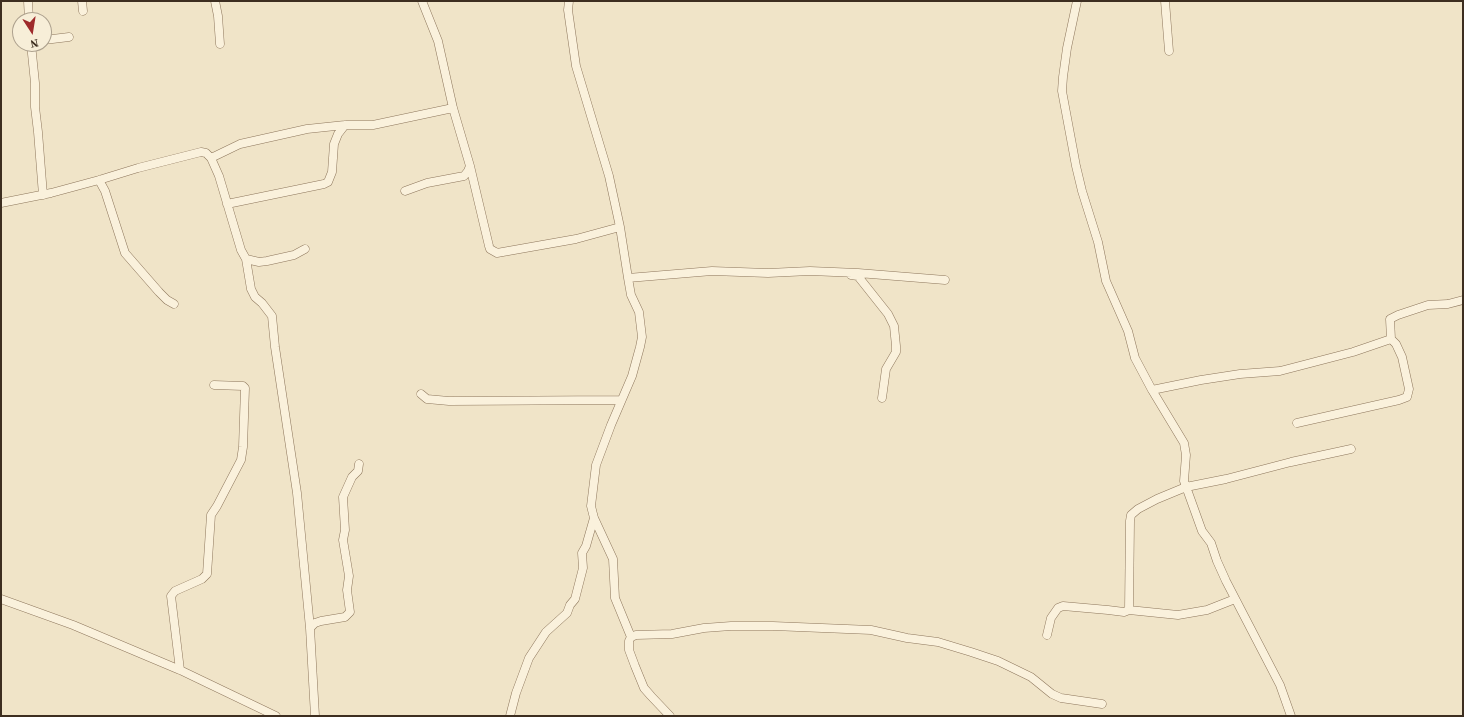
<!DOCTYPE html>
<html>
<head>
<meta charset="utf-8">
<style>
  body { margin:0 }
  #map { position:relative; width:1464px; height:717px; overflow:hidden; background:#f0e4c8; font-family:"Source Serif 4",serif }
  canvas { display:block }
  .frame { position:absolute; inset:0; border:2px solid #3d2e20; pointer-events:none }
  .north { position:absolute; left:12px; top:12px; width:40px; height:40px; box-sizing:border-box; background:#f7eed8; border:1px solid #ada18e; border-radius:50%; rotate:168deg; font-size:11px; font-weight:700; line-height:16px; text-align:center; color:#3d2e20 }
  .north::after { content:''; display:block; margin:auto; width:14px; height:18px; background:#9e2a2b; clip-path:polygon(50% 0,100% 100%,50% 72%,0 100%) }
</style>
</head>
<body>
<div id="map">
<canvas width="1464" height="717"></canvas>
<div class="frame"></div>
<div class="north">N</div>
</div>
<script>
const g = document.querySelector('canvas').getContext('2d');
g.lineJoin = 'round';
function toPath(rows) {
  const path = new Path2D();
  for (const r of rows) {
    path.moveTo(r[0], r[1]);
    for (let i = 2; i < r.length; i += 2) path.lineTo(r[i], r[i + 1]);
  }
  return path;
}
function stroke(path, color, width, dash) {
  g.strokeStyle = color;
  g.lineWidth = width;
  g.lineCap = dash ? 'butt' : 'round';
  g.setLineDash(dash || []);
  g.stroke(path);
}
const minor = toPath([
  [28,1,29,20],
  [82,1,83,11],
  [215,1,218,16,220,44],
  [569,1,568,10,576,66,609,176,620,227,628,278,631,295,639,312,642,337,640,347,632,376,611,425,596,465,591,506,594,518,613,559,615,598,631,637,629,641,629,650,635,666,644,688,651,696,670,716],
  [1077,1,1067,48,1063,77,1062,91,1076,166,1082,191,1098,242,1106,281,1128,331,1135,358,1152,390,1184,443,1186,455,1184,481,1202,531,1211,543,1217,561,1226,581,1280,685,1291,716],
  [1165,1,1169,51],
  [44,40,69,37],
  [31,44,35,83,35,107,38,132,43,195],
  [211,158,240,144,307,129,345,125,373,125,453,108],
  [470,166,489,246,490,249,497,253,576,239,620,227],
  [99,180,105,191,125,253,159,292,167,300,174,304],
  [405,191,427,183,464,176,468,171,470,166,453,108,438,41,422,1],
  [1,203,51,193,99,180,138,168,201,152,206,153,211,158,219,176,241,250,246,259,259,262,267,261,294,255,305,249],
  [227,204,324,184,328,182,332,172,334,144,338,134,345,125],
  [246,259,251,289,255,297,262,303,272,316,275,347,297,493,310,628],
  [851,275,858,276,861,280,888,314,894,326,896,346,896,352,886,369,882,398],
  [628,278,712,271,768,273,810,271,858,273,945,280],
  [1152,390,1201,380,1240,374,1280,371,1353,352,1391,339,1390,319,1398,315,1428,305,1448,304,1463,300],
  [421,394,427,399,449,401,621,400],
  [1297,423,1399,400,1407,397,1409,389,1402,357,1396,344,1391,339],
  [1,599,73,625,180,670,276,716],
  [1129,610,1178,615,1207,610,1235,599],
  [1047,635,1051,618,1058,608,1063,606,1108,610,1124,612,1129,610,1130,521,1131,515,1138,509,1157,499,1186,487,1226,479,1291,462,1351,449],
  [631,637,636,635,672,634,704,628,731,626,773,626,871,630,907,638,938,642,971,652,998,661,1031,677,1052,694,1061,698,1102,704],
  [180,670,171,596,175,591,202,579,207,574,211,515,217,506,241,460,243,447,245,388,243,386,214,385],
  [315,716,310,628,315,623,321,621,345,617,350,612,347,590,349,576,343,540,345,530,343,497,352,477,358,471,359,464],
  [510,716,516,693,529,658,546,632,567,613,570,605,575,599,583,568,582,553,586,546,594,518]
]);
stroke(minor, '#8d765c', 9);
stroke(minor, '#faf1dc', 8);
</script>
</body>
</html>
